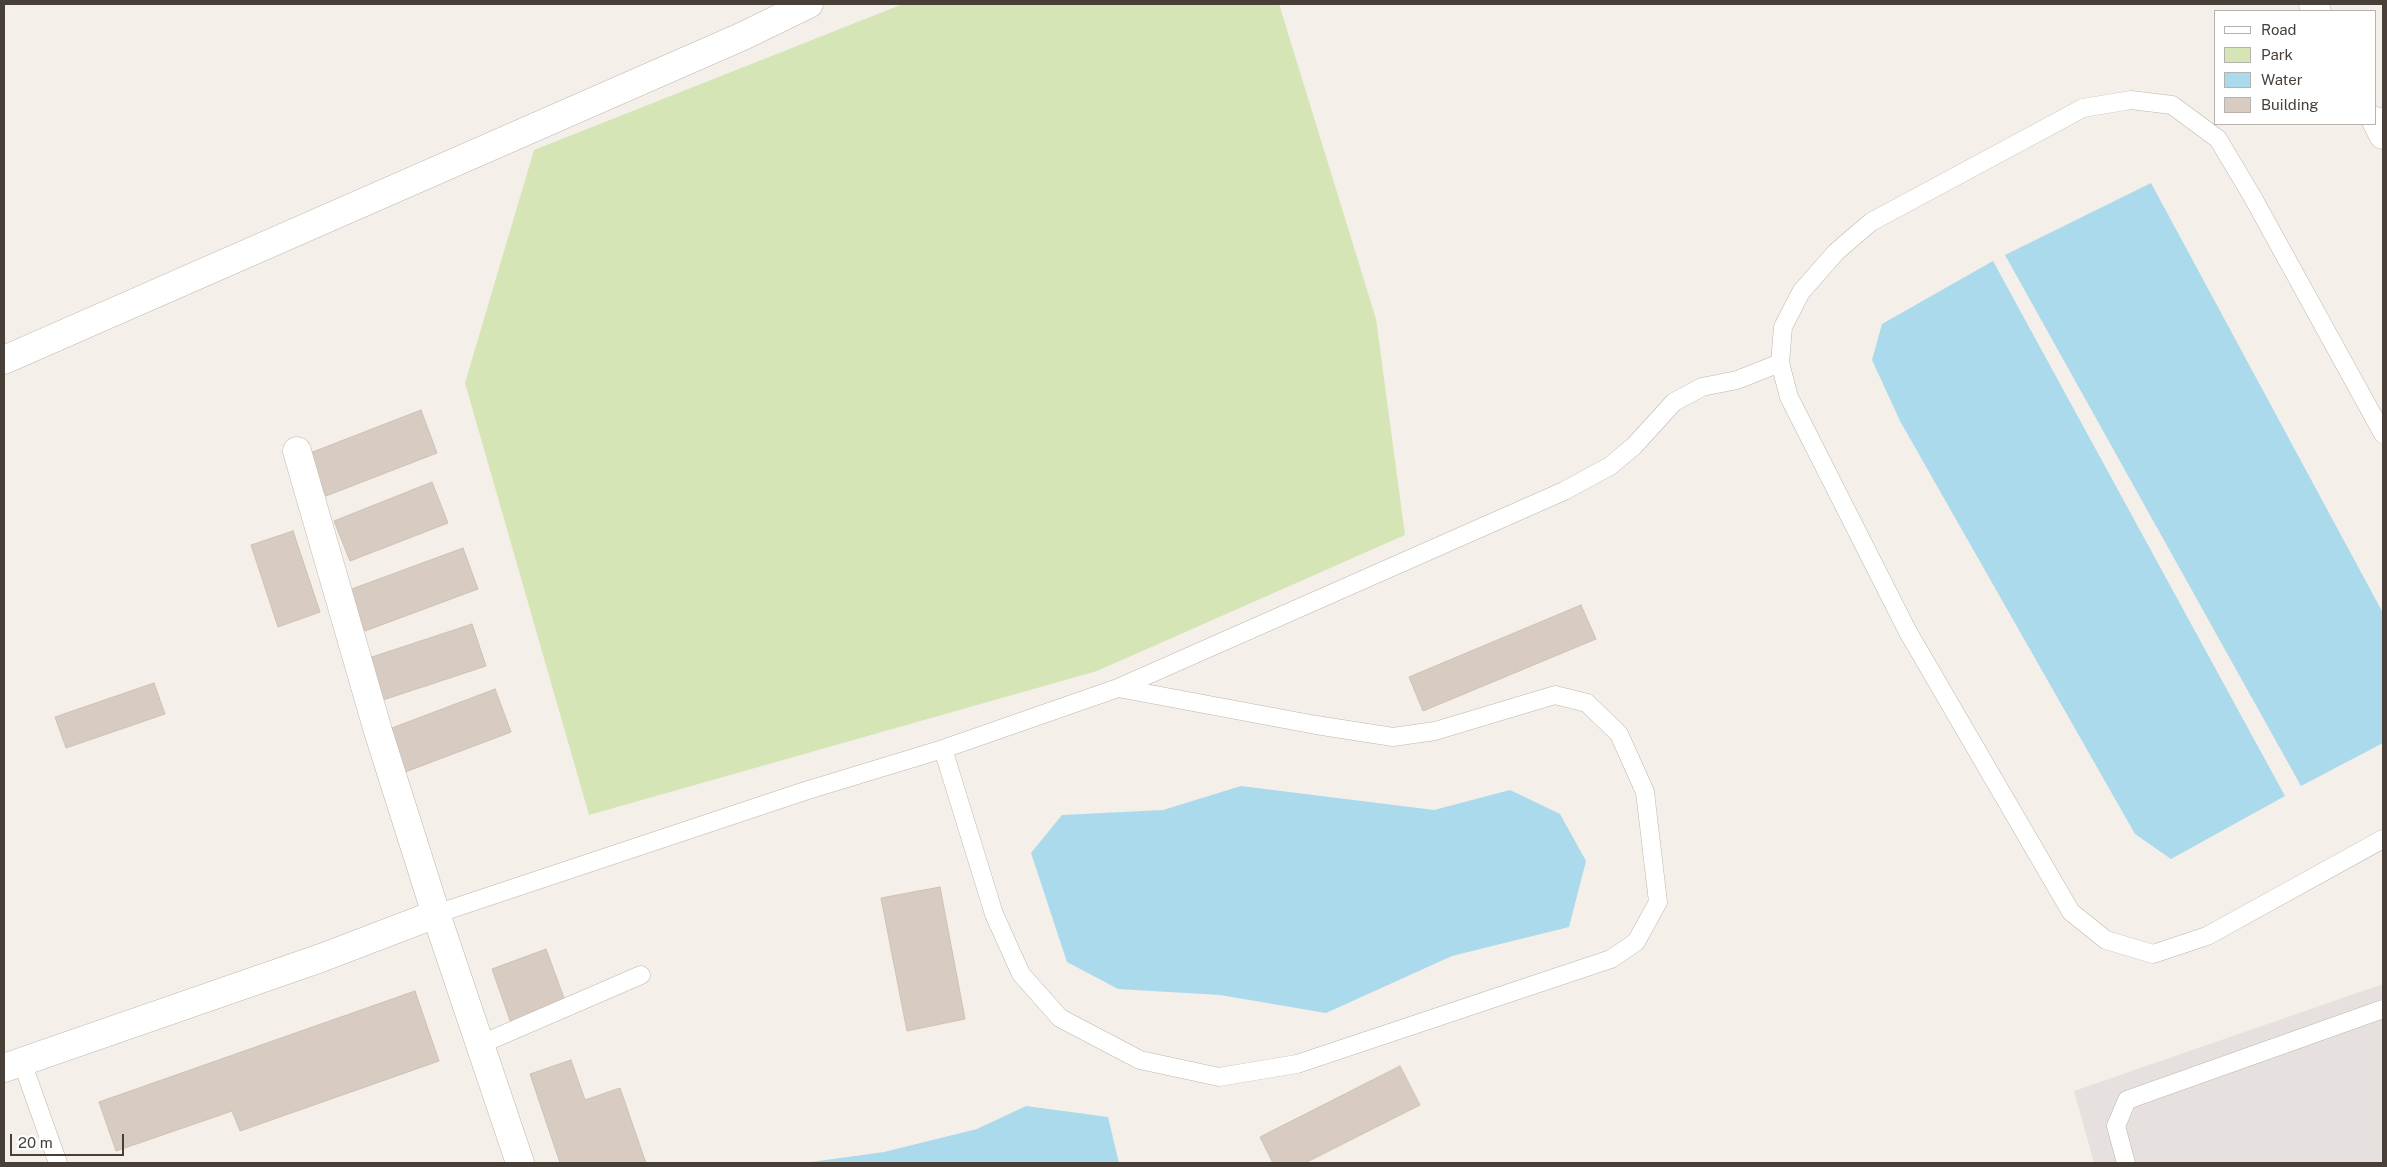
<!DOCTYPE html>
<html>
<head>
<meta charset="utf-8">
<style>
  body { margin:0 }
  #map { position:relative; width:2387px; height:1167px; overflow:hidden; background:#f4efe9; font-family:"Public Sans",sans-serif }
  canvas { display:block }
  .frame { position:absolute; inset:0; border:5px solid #473f38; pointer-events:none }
  .legend { position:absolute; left:2214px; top:10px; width:162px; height:115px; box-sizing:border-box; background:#fff; border:1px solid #b5b2af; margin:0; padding:6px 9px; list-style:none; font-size:15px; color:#473f38 }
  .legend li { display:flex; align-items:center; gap:10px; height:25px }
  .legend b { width:25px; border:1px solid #b5b2af }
  .scale { position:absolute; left:10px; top:1134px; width:114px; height:22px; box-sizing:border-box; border:2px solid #473f38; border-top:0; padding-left:6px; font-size:15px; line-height:18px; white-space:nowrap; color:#473f38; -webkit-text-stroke:4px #fff; paint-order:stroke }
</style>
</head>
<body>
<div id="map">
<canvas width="2387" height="1167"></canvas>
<div class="frame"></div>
<ul class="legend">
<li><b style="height:6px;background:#fff"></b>Road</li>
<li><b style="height:14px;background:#d6e5b5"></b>Park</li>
<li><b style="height:14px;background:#aadaec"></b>Water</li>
<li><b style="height:14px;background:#d8ccc2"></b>Building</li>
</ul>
<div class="scale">20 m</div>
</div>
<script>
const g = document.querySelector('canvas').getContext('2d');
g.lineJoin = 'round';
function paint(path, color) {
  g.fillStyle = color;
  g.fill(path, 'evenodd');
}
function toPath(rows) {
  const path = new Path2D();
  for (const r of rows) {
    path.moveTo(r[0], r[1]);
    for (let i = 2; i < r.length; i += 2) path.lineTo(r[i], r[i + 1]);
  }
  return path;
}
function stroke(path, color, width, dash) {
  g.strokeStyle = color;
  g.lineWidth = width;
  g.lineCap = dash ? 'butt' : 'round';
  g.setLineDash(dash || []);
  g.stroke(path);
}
paint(toPath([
  [2383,984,2383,1163,2094,1163,2074,1091]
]), '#e6e1de');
paint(toPath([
  [903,4,1279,4,1376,319,1405,535,1097,671,589,815,465,383,534,150]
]), '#d6e5b5');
paint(toPath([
  [2151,183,2383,613,2383,743,2301,786,2005,255],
  [1993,261,2285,796,2171,859,2135,834,1900,421,1872,360,1882,324],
  [1241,786,1434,810,1510,790,1560,814,1586,861,1569,927,1452,956,1326,1013,1220,995,1118,989,1067,962,1031,853,1062,815,1163,810],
  [1026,1106,1108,1117,1119,1163,804,1163,884,1152,977,1129]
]), '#aadaec');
const building = toPath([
  [421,410,437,453,326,496,310,453,421,410],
  [432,482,448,523,350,561,334,521,432,482],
  [293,531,320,612,278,627,251,545,293,531],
  [463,548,478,589,365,631,349,590,463,548],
  [1581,605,1596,639,1423,711,1409,677,1581,605],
  [472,624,486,666,383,700,369,658,472,624],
  [154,683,165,714,66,748,55,717,154,683],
  [495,689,511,732,400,774,384,731,495,689],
  [940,887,965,1019,907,1031,881,898,940,887],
  [546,949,567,1006,512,1026,492,969,546,949],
  [415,991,439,1061,240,1131,232,1111,116,1151,99,1102,415,991],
  [571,1060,585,1100,620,1088,646,1163,560,1163,530,1074,571,1060],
  [1400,1066,1420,1105,1305,1163,1273,1163,1260,1137,1400,1066]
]);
paint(building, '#d8ccc2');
stroke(building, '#cfc0b3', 1);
const lane = toPath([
  [2383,434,2252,196,2218,139,2172,105,2131,100,2083,108,1871,222,1836,252,1801,292,1783,327,1780,363,1789,397,1908,632,2071,912,2106,940,2153,954,2207,936,2383,839],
  [943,749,994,914,1021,974,1060,1018,1140,1060,1219,1077,1297,1064,1611,959,1636,942,1658,902,1645,792,1619,734,1587,703,1555,695,1435,731,1393,737,1316,725,1118,688],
  [436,914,805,791,943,749,1118,688,1564,491,1610,466,1634,446,1674,402,1702,387,1737,380,1780,363],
  [479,1045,641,975],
  [22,1062,58,1163],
  [2126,1163,2116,1126,2127,1100,2383,1009]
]);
const street = toPath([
  [2313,4,2317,11],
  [2376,121,2383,135],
  [4,360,743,36,809,4],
  [297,451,378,731,436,914,520,1163],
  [4,1068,321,958,436,914]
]);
stroke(lane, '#bfb6ac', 19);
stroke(street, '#bfb6ac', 29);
stroke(lane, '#fff', 18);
stroke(street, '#fff', 28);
</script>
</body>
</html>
